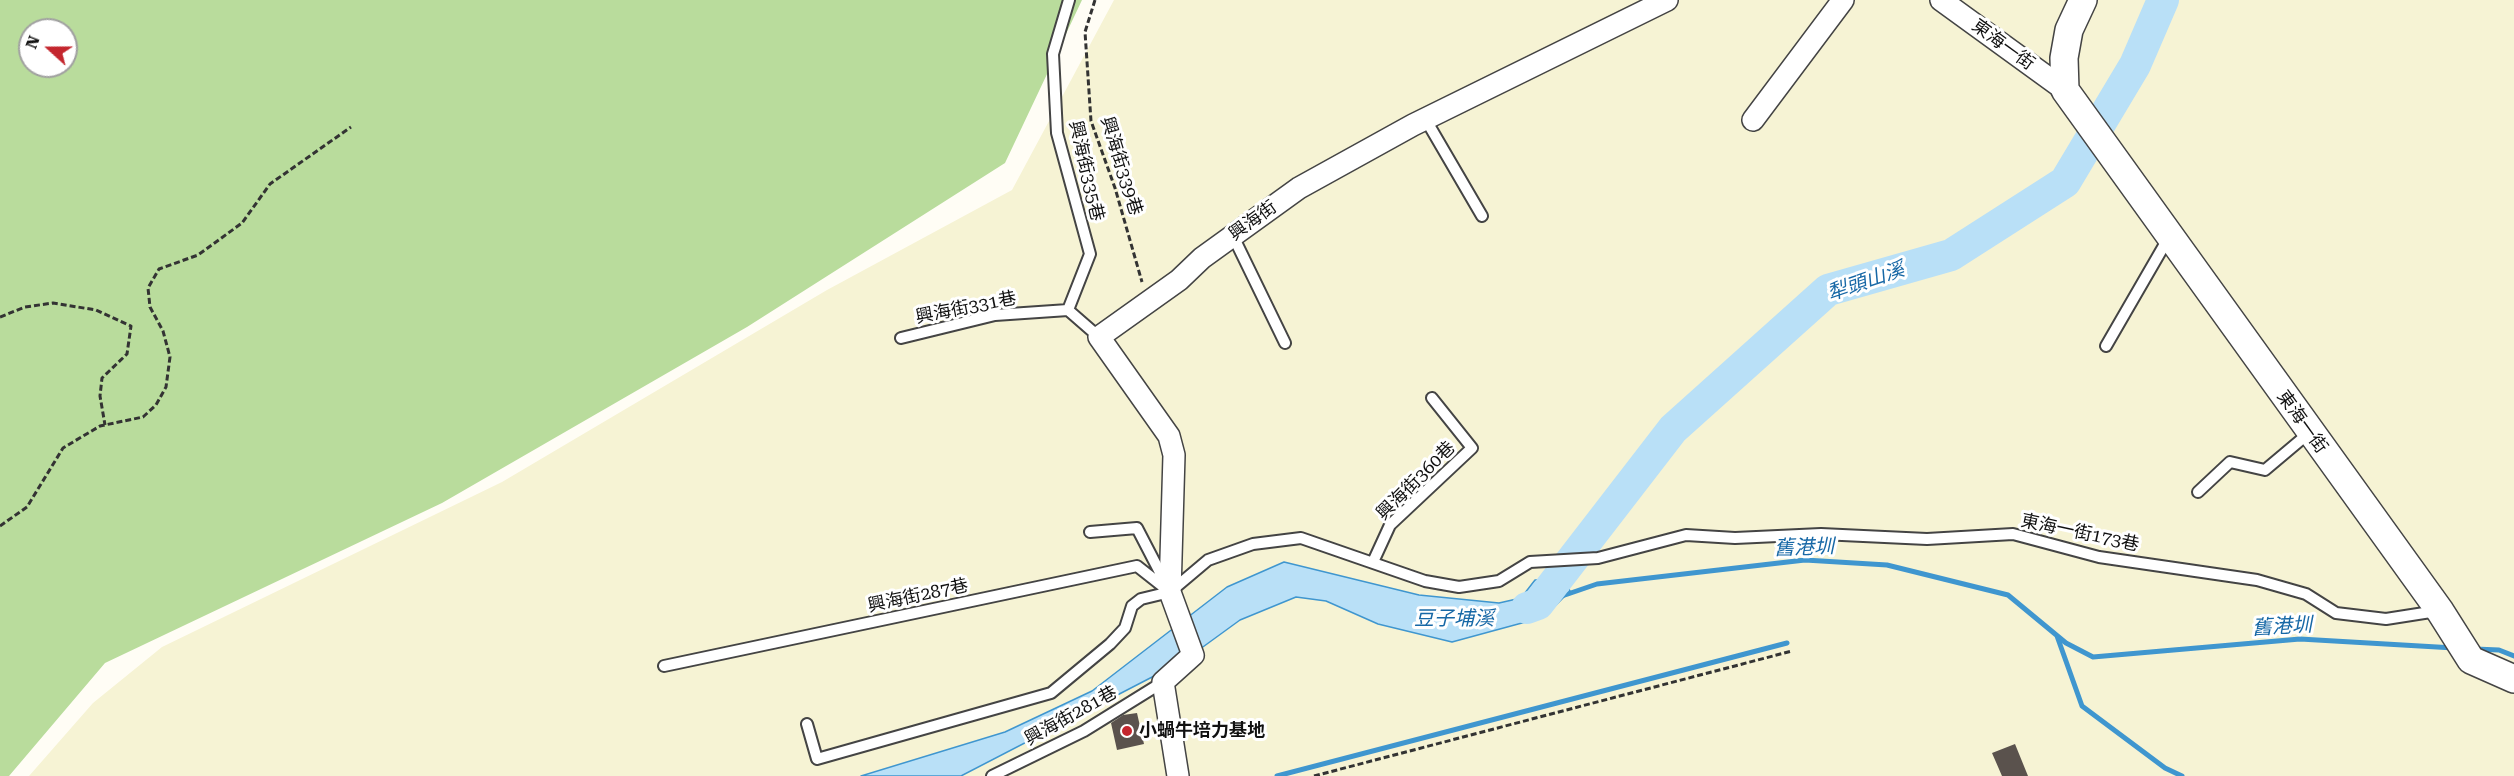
<!DOCTYPE html>
<html>
<head>
<meta charset="utf-8">
<style>
  body { margin:0 }
  #map { position:relative; width:2514px; height:776px; overflow:hidden; background:#fffdf5; font-family:"Roboto Serif",serif }
  canvas { display:block }
  .north { position:absolute; left:18px; top:18px; width:60px; height:60px; box-sizing:border-box; background:#fff; border:2px solid #a0a0a0; border-radius:50%; rotate:291deg; font-size:16px; font-weight:700; line-height:24px; text-align:center; color:#111 }
  .north::after { content:''; display:block; margin:auto; width:21px; height:27px; background:#c4262e; clip-path:polygon(50% 0,100% 100%,50% 72%,0 100%) }
</style>
</head>
<body>
<div id="map">
<canvas width="2514" height="776"></canvas>
<div class="north">N</div>
</div>
<script>
const g = document.querySelector('canvas').getContext('2d');
g.lineJoin = 'round';
function paint(path, color) {
  g.fillStyle = color;
  g.fill(path, 'evenodd');
}
function toPath(rows) {
  const path = new Path2D();
  for (const r of rows) {
    path.moveTo(r[0], r[1]);
    for (let i = 2; i < r.length; i += 2) path.lineTo(r[i], r[i + 1]);
  }
  return path;
}
function stroke(path, color, width, dash) {
  g.strokeStyle = color;
  g.lineWidth = width;
  g.lineCap = dash ? 'butt' : 'round';
  g.setLineDash(dash || []);
  g.stroke(path);
}
function write(font, color, halo, rows, align = 'center') {
  g.font = font + ' "Roboto Serif","Noto Sans TC",serif';
  g.lineWidth = 6;
  g.setLineDash([]);
  g.textBaseline = 'middle';
  g.strokeStyle = halo;
  g.fillStyle = color;
  for (const [text, x, y, turn = 0] of rows) {
    g.save();
    g.translate(x, y);
    g.rotate((+turn || 0) * Math.PI / 180);
    g.textAlign = isNaN(turn) ? turn : align;
    if (halo) g.strokeText(text, 0, 0);
    g.fillText(text, 0, 0);
    g.restore();
  }
}
paint(toPath([
  [1114,0,2514,0,2514,776,29,776,93,703,162,647,502,482,827,290,1012,190]
]), '#f6f3d4');
paint(toPath([
  [0,0,1082,0,1005,163,747,327,442,503,105,663,9,776,0,776],
  [30,30,66,30,66,66,30,66]
]), '#b9dc9c');
const water = toPath([
  [1284,562,1419,595,1499,603,1521,598,1535,580,1563,580,1570,591,1544,617,1452,642,1378,624,1326,601,1296,597,1240,620,1185,660,961,776,861,776,1005,732,1092,691,1227,587,1284,562]
]);
paint(water, '#b9e0f7');
stroke(water, '#3f96cf', 1.5);
stroke(toPath([
  [1562,596,1597,584,1805,560,1887,565,2008,595,2066,643,2093,657,2300,639,2454,648],
  [2057,636,2082,706,2165,768,2182,776],
  [2475,649,2499,650,2514,656],
  [1277,776,1787,643]
]), '#3f96cf', 5);
stroke(toPath([
  [1527,608,1538,604,1673,429,1828,290,1951,255,2065,182,2135,65,2163,0]
]), '#b9e0f7', 32);
paint(toPath([
  [1137,713,1144,744,1117,750,1111,723,1123,715],
  [2015,744,2028,776,2002,776,1992,753]
]), '#5a524d');
const service = toPath([
  [1426,120,1482,216],
  [1233,236,1285,343],
  [1068,310,1090,254,1057,133,1053,54,1069,0],
  [901,338,995,315,1068,310,1099,337],
  [2106,346,2169,237],
  [2198,492,2230,462,2265,470,2309,433],
  [1090,532,1137,528,1166,584],
  [1373,562,1390,525,1472,448,1432,398],
  [664,666,1137,566,1170,592],
  [807,724,817,759,1051,693,1110,644,1125,628,1132,606,1141,599,1170,592,1208,560,1253,544,1301,538,1425,581,1459,587,1499,581,1530,562,1598,558,1686,535,1735,538,1821,534,1927,539,2013,534,2099,557,2257,580,2306,594,2336,613,2386,619,2437,611],
  [992,776,1084,731,1163,682]
]);
const minor = toPath([
  [1941,0,2065,90],
  [1753,120,1843,0],
  [1178,776,1163,682,1193,655,1170,592,1174,455,1169,436,1099,337,1179,280,1202,258,1299,188,1413,125,1667,0]
]);
const tertiary = toPath([
  [2083,0,2069,30,2064,58,2065,90,2440,611,2471,660,2514,679]
]);
stroke(service, '#444', 14);
stroke(minor, '#444', 24);
stroke(tertiary, '#444', 30);
stroke(toPath([
  [1095,0,1085,32,1091,121,1115,188,1142,282],
  [0,317,25,307,53,303,96,310,131,326,127,354,102,378,100,396,105,425],
  [0,526,27,507,63,448,100,426,143,417,156,405,166,387,170,357,163,331,150,307,148,288,159,269,198,255,242,223,270,184,351,127],
  [1314,776,1792,651]
]), '#333', 3, [6, 3]);
stroke(service, '#fff', 10);
stroke(minor, '#fff', 21);
stroke(tertiary, '#fff', 27);
for (const [x, y, r, color] of [
  [1127,731,6,"#c4262e"]
]) {
  const dot = new Path2D();
  dot.arc(x, y, r, 0, 2 * Math.PI);
  g.fillStyle = color;
  g.fill(dot);
  stroke(dot, '#fff', 2);
}
write('18px', '#111', '#fff', [
  ["東海一街",2003,45,36],
  ["興海街339巷",1121,166,73],
  ["興海街335巷",1086,171,77],
  ["興海街",1253,221,-36],
  ["興海街331巷",966,308,-11],
  ["東海一街",2302,422,54],
  ["興海街360巷",1416,481,-45],
  ["東海一街173巷",2080,533,12],
  ["興海街287巷",918,596,-12],
  ["興海街281巷",1071,716,-29]
]);
write('bold 18px', '#111', '#fff', [
  ["小蝸牛培力基地",1139,731]
], 'left');
write('italic 20px', '#1768a6', '#fff', [
  ["犁頭山溪",1866,282,-19],
  ["舊港圳",1804,548,-2],
  ["豆子埔溪",1454,619],
  ["舊港圳",2282,627,-3]
]);
</script>
</body>
</html>
